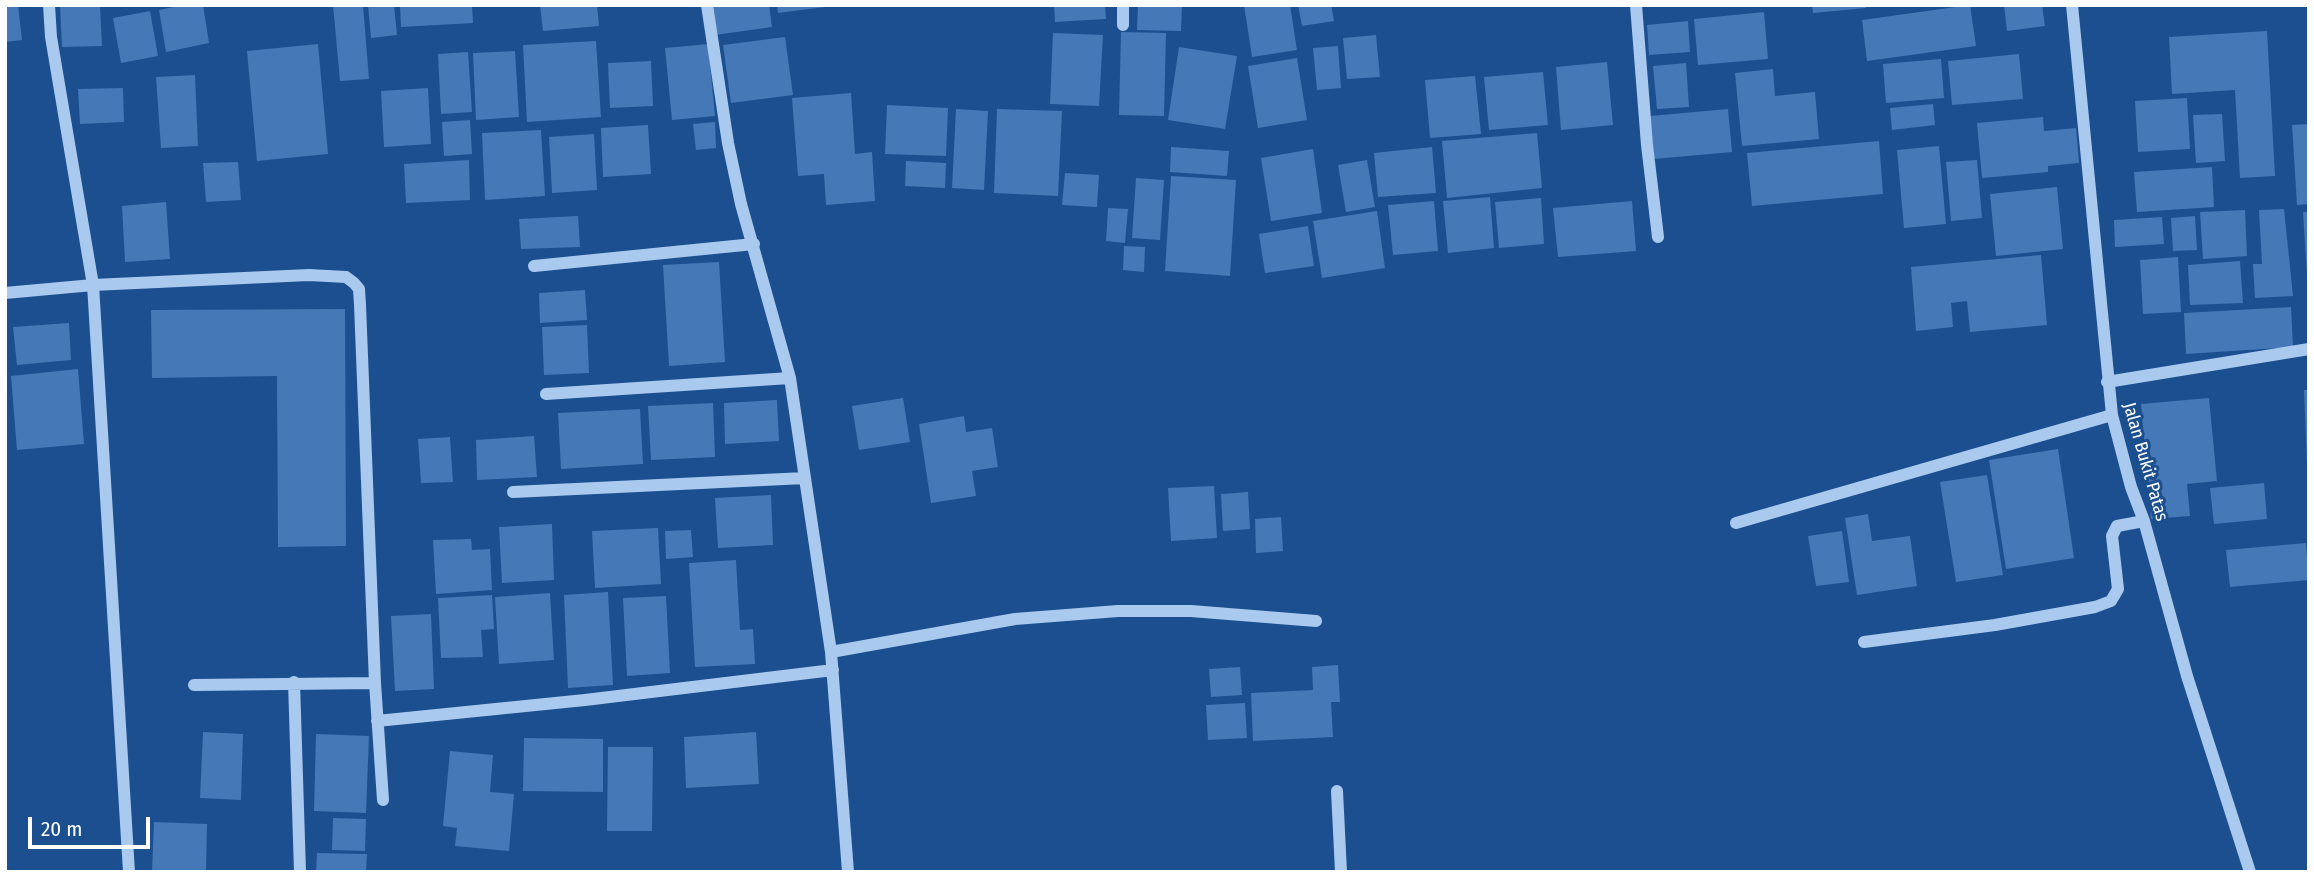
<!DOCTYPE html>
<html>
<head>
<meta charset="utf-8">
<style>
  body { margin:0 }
  #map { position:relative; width:2314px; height:877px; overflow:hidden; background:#1b4f8f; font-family:"Fira Sans Condensed",sans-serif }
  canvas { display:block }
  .frame { position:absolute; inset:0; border:7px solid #fff; pointer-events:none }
  .scale { position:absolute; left:28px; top:817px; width:122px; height:32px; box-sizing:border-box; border:4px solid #fff; border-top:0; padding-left:9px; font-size:21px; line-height:24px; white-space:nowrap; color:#fff; -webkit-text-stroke:5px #1b4f8f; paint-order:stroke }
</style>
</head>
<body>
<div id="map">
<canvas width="2314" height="877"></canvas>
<div class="frame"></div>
<div class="scale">20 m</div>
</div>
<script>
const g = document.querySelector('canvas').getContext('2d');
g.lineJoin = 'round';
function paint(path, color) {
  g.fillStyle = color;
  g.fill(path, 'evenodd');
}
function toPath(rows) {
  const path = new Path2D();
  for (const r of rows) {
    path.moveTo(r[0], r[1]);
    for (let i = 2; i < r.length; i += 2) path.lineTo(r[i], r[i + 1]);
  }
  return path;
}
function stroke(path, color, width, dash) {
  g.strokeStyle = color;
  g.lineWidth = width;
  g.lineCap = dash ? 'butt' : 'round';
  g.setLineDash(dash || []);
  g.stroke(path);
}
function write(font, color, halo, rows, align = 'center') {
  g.font = font + ' "Fira Sans Condensed",sans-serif';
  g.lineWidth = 6;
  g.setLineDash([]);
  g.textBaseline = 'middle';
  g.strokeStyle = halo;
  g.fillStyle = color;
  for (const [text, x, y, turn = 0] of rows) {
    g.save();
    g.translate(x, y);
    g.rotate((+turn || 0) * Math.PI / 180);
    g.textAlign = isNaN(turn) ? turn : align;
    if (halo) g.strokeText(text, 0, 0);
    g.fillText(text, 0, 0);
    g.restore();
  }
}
paint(toPath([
  [5,5,18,5,22,40,5,42],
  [60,5,100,5,102,46,62,47],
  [183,5,203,5,209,43,166,52,159,10],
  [333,5,363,5,369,79,340,81],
  [368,5,394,5,397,35,371,38],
  [400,5,472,5,473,23,401,27],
  [540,5,597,5,599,26,543,31],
  [711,5,769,5,772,27,715,35],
  [777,5,825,5,825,7,778,13],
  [1054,5,1105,5,1106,19,1055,22],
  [1138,5,1182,5,1181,31,1137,30],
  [1244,5,1290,5,1297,50,1252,57],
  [1298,5,1331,5,1334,21,1302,26],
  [1812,5,1866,5,1866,8,1813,13],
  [1970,5,1976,46,1867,61,1862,20],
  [2004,5,2042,5,2045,26,2007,31],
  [150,11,158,56,121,63,113,18],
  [1764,12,1768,59,1698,65,1694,19],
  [1688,21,1690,52,1649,55,1647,25],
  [2267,31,2275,176,2240,178,2235,90,2172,94,2169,37],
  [1121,32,1166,33,1164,116,1119,115],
  [1053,33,1103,35,1099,106,1050,104],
  [1376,35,1380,77,1347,79,1343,38],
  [785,37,793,95,731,103,723,45],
  [596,41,601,117,527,122,523,45],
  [318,44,328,154,257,161,247,51],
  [708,44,715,116,672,120,665,48],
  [1338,46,1341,88,1317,90,1313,48],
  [1179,47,1237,56,1225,129,1168,120],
  [515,51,519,117,476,120,473,53],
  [468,52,472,112,441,114,438,54],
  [2019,54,2023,99,1952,105,1948,61],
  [1297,58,1307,120,1258,128,1248,66],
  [1941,59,1944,98,1886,103,1883,64],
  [651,61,653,106,610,108,608,63],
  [1607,62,1613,125,1561,130,1556,67],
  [1686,63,1689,107,1657,109,1653,66],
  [1773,69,1775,96,1815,92,1819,139,1742,146,1735,73],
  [1543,72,1548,125,1489,130,1484,77],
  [195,75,198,146,161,148,156,77],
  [1475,76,1481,134,1430,138,1425,80],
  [123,88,124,122,80,124,78,89],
  [428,88,431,144,384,147,381,91],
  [851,93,855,154,872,152,875,201,826,205,824,174,798,176,792,98],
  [2187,98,2190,149,2138,152,2135,101],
  [1933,104,1935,125,1892,130,1890,108],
  [887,105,948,108,946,156,885,154],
  [956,109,988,111,984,190,952,188],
  [997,109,1062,111,1058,196,994,193],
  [1728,109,1732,152,1654,159,1650,116],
  [2222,114,2225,161,2196,163,2193,115],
  [2043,117,2044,131,2076,128,2079,163,2048,166,2048,172,1982,178,1977,123],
  [470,120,472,154,444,156,442,122],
  [715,122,716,148,696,150,693,124],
  [2309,124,2309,204,2297,205,2292,125],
  [648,125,651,174,603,177,601,128],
  [541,130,545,196,485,200,482,133],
  [1537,133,1542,188,1447,198,1442,141],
  [594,134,597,190,552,193,549,137],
  [1879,141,1883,194,1752,206,1747,153],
  [1939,146,1946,224,1904,228,1897,150],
  [1171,147,1229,151,1227,176,1170,172],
  [1432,147,1436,193,1378,197,1374,153],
  [1313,149,1322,213,1271,221,1261,158],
  [469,160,470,200,406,203,404,164],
  [1367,160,1375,207,1346,212,1338,165],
  [1977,160,1982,218,1951,221,1946,162],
  [906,161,946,163,945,188,905,186],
  [238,162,241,200,206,202,203,163],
  [2212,167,2214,207,2137,212,2134,172],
  [1065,173,1099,175,1097,207,1062,205],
  [1171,176,1236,180,1230,276,1165,271],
  [1136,178,1164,180,1160,240,1132,238],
  [2057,187,2063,249,1996,256,1990,194],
  [1490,197,1494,248,1448,253,1443,201],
  [1541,198,1544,244,1499,248,1495,202],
  [1434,201,1438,251,1393,255,1388,205],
  [1632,201,1636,251,1558,257,1553,208],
  [166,202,170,259,125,262,122,206],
  [1108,208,1128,209,1125,243,1106,241],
  [2284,209,2293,296,2255,298,2253,264,2262,264,2259,210],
  [2245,210,2247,256,2203,259,2200,212],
  [1377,211,1385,268,1322,278,1313,221],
  [2303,212,2309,212,2309,275,2307,275],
  [578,216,580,247,521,249,519,219],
  [2195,216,2197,250,2173,251,2171,218],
  [2162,217,2164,244,2115,247,2114,220],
  [1308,226,1314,266,1265,273,1259,234],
  [1124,246,1145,247,1144,272,1123,270],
  [2041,255,2047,325,1970,332,1967,301,1951,303,1953,327,1916,331,1911,267],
  [2178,257,2181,312,2143,314,2140,260],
  [2240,261,2243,303,2190,305,2188,265],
  [719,262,725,362,669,366,663,265],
  [585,290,587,320,540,323,539,293],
  [2291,307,2293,347,2186,354,2184,313],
  [345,309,346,546,278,547,277,376,152,378,151,310],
  [69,323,71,360,17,365,13,327],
  [587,325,589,373,544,375,542,327],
  [78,369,84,444,17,450,11,376],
  [2304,390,2309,390,2309,464,2307,464],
  [903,398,910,442,859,450,852,406],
  [2209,398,2217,481,2187,484,2190,516,2151,519,2141,404],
  [777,400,779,441,725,444,724,403],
  [713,403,715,457,651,460,648,406],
  [640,409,643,464,561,469,558,413],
  [964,416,966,432,992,428,998,467,972,471,976,496,931,503,919,424],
  [534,436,537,477,477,480,476,440],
  [450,437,453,482,421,483,418,439],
  [2058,449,2074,558,2006,569,1989,460],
  [1987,475,2003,575,1956,582,1940,482],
  [2264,483,2267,519,2214,524,2210,488],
  [1214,486,1217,538,1171,541,1168,488],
  [1248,492,1250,529,1223,531,1221,494],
  [771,495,773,545,718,548,715,498],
  [1868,514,1872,541,1910,536,1917,586,1857,595,1845,518],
  [1281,517,1283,551,1256,553,1255,519],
  [552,524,554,580,502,583,499,527],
  [658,528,661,584,595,588,592,531],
  [691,530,693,557,666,559,665,531],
  [1842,531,1849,582,1816,586,1808,536],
  [471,539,472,550,490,549,492,590,436,594,433,540],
  [2306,543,2309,580,2230,587,2226,550],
  [736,560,740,630,753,629,755,664,695,667,689,563],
  [608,592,613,685,568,688,564,595],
  [550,593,554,660,499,664,495,597],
  [492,595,494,629,481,630,483,657,441,658,438,598],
  [666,596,670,673,627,676,623,598],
  [431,614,434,689,395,691,391,616],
  [1338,665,1340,702,1331,702,1333,737,1253,741,1251,693,1313,690,1312,667],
  [1240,667,1242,695,1211,697,1209,669],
  [1245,703,1247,738,1208,740,1206,705],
  [203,732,243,734,241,800,200,798],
  [756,732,759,784,686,788,684,737],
  [316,734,369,736,366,813,314,811],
  [524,738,603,739,603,792,523,791],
  [608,747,653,747,652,831,607,831],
  [450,751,493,755,490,792,514,794,509,851,455,846,457,828,443,826],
  [333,818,366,819,365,851,332,850],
  [154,822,207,824,206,872,152,872],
  [317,853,367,854,366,872,316,872]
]), '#4478b7');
stroke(toPath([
  [49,5,51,37,93,285,129,872],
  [707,5,728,143,741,204,790,378,831,652,848,872],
  [1636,5,1647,145,1658,237],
  [2072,5,2112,415,2131,487,2144,521,2187,676,2250,872],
  [1123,25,1123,5],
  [534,266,754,244],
  [5,293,93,285,309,275,346,277,354,283,359,289,360,305,375,683,383,800],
  [2107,382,2309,349],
  [546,394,790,378],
  [513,492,805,478],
  [1736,523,2112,415],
  [1864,642,1995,625,2095,607,2111,601,2118,589,2112,536,2117,526,2144,521],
  [831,652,1015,619,1118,611,1191,611,1316,621],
  [294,682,300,872],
  [194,685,375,683],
  [377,721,585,700,833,670],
  [1337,791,1341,872]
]), '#a9c9ee', 12);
write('18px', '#fff', '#1b4f8f', [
  ["Jalan Bukit Patas",2145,462,74]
]);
</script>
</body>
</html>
